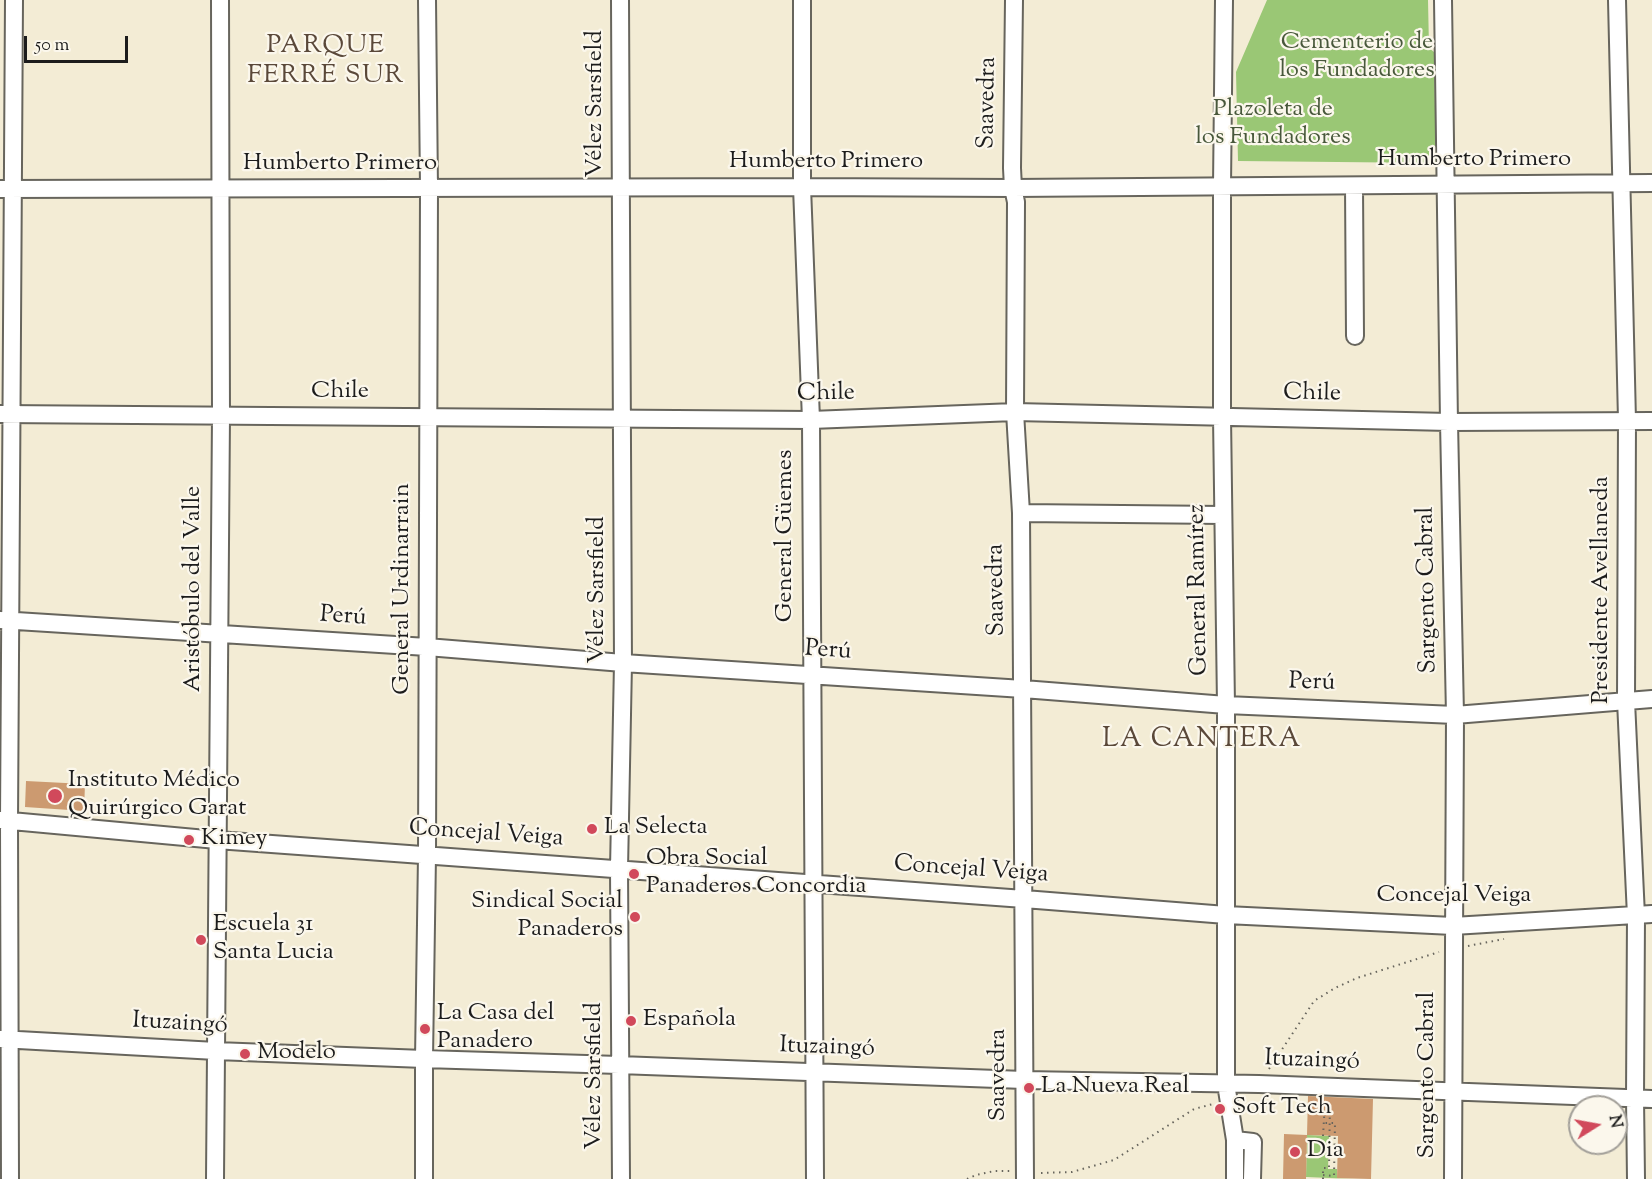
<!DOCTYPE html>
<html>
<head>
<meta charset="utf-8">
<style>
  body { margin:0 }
  #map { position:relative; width:1652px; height:1179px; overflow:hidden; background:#f3ecd5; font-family:"Sorts Mill Goudy",serif }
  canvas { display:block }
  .north { position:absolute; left:1568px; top:1095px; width:60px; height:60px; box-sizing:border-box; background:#fbf7ec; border:2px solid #a29f99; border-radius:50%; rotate:79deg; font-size:16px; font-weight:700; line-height:24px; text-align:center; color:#1c1c1c }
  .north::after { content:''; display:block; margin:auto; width:21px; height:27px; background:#d1495b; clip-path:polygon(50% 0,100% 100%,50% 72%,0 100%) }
  .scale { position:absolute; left:24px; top:36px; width:104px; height:27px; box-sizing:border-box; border:3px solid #1c1c1c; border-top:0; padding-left:8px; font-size:18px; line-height:21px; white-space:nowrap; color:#1c1c1c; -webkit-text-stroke:4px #fbf7ec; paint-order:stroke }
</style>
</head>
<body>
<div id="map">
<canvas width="1652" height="1179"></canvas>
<div class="north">N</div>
<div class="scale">50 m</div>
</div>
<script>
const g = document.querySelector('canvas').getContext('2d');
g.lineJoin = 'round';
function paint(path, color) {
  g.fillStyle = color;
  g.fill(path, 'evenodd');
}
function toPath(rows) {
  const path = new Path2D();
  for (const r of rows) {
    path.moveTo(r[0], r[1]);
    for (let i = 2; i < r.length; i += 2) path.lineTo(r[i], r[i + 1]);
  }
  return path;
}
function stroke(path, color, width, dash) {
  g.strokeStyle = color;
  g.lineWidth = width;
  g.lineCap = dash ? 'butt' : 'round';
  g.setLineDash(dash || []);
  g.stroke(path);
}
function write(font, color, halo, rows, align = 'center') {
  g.font = font + ' "Sorts Mill Goudy",serif';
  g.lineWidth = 4.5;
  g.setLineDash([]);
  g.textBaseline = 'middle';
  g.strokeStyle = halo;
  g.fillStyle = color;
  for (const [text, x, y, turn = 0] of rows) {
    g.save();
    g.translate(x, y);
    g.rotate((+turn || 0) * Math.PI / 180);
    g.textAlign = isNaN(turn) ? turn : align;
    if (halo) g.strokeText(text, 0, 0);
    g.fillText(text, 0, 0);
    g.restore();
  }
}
paint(toPath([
  [1267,0,1428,0,1429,48,1434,52,1436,163,1238,161,1236,72],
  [1307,1135,1329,1136,1328,1169,1337,1169,1337,1178,1354,1179,1306,1177]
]), '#9ac775');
paint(toPath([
  [26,781,85,784,84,811,25,807],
  [1308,1096,1373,1099,1371,1179,1337,1178,1338,1136,1307,1135],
  [1284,1134,1307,1135,1306,1179,1283,1179]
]), '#cc9a70');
const minor = toPath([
  [620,0,623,663,619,869,621,1179],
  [802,0,802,187,811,420,815,1179],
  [1014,0,1012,168,1013,188,1016,202,1015,412,1021,513,1025,1179],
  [1224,0,1222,186,1222,417,1226,705,1226,1084,1235,1140,1235,1179],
  [1443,0,1449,422,1455,715,1453,1179],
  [1617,0,1627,420,1626,701,1636,916,1635,1098,1636,1179],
  [1354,186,1355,336],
  [0,189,802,187,1013,188,1652,183],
  [0,414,811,420,1015,412,1449,422,1652,421],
  [1021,513,1223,515],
  [0,620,427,647,623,663,1023,689,1226,705,1455,715,1652,699],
  [0,820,217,840,1024,899,1226,915,1453,926,1652,914],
  [0,1039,216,1051,424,1059,619,1065,1024,1080,1259,1084,1652,1099],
  [1235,1140,1253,1142,1252,1179],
  [10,1179,9,820,14,0],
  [215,1179,221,416,220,0],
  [424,1179,424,1059,427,855,429,188,427,0]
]);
stroke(minor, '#67655d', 20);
stroke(toPath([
  [1468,946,1504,939],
  [1269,1069,1314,1001,1335,988,1357,978,1439,952],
  [1323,1136,1325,1103],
  [1041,1173,1072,1172,1114,1160,1194,1109,1213,1104],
  [967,1179,976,1175,994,1171,1011,1171],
  [1323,1179,1323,1168,1329,1168,1330,1101]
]), '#67655d', 2, [1.5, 4.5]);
stroke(minor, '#fff', 16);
stroke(toPath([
  [1323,1175,1334,1176,1335,1123,1324,1123]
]), '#67655d', 2, [1.5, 4.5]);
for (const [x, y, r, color] of [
  [55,796,8,"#d1495b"],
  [592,829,6,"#d1495b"],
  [189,840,6,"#d1495b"],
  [634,874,6,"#d1495b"],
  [635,917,6,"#d1495b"],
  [201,940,6,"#d1495b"],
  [631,1021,6,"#d1495b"],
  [425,1029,6,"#d1495b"],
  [245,1054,6,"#d1495b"],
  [1029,1088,6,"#d1495b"],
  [1220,1109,6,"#d1495b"],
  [1295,1152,6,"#d1495b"]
]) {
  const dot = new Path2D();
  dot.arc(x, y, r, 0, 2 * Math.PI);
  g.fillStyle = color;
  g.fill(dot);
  stroke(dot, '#fbf7ec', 2);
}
write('24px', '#48583b', '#fbf7ec', [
  ["Cementerio de",1357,44],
  ["los Fundadores",1357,72],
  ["Plazoleta de",1273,111],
  ["los Fundadores",1273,139]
]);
write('24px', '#1c1c1c', '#fbf7ec', [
  ["Saavedra",989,103,-89],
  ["Vélez Sarsfield",597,104,-90],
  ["Humberto Primero",1474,161],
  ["Humberto Primero",826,163],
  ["Humberto Primero",340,165],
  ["Chile",340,393],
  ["Chile",826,395,-1],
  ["Chile",1312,395,1],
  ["General Güemes",787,536,-90],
  ["Aristóbulo del Valle",195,589,-90],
  ["General Urdinarrain",404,589,-90],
  ["Vélez Sarsfield",599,590,-90],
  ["Saavedra",998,590,-91],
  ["General Ramírez",1200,590,-91],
  ["Sargento Cabral",1429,590,-91],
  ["Presidente Avellaneda",1603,590,-90],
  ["Perú",343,618,4],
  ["Perú",828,652,4],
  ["Perú",1312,684,2],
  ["Concejal Veiga",486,835,4],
  ["Concejal Veiga",971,871,4],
  ["Concejal Veiga",1454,897],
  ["Ituzaingó",180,1025,3],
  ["Ituzaingó",827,1049,2],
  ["Ituzaingó",1312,1062,2],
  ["Saavedra",1000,1075,-90],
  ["Sargento Cabral",1429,1075,-90],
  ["Vélez Sarsfield",596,1076,-90]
]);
write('24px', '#1c1c1c', '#fbf7ec', [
  ["Instituto Médico",68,782],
  ["Quirúrgico Garat",68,810],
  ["La Selecta",604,829],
  ["Kimey",201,840],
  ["Obra Social",646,860],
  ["Panaderos Concordia",646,888],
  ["Sindical Social",623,903,"right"],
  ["Panaderos",623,931,"right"],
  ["Escuela 31",213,926],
  ["Santa Lucia",213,954],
  ["La Casa del",437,1015],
  ["Panadero",437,1043],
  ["Española",643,1021],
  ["Modelo",257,1054],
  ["La Nueva Real",1041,1088],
  ["Soft Tech",1232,1109],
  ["Dia",1307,1152]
], 'left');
g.letterSpacing = '1.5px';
write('26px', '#5a4839', '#fbf7ec', [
  ["PARQUE",326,48],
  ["FERRÉ SUR",326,78]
]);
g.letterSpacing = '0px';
g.letterSpacing = '1.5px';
write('27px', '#5a4839', '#fbf7ec', [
  ["LA CANTERA",1202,741]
]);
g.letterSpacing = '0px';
</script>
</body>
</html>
